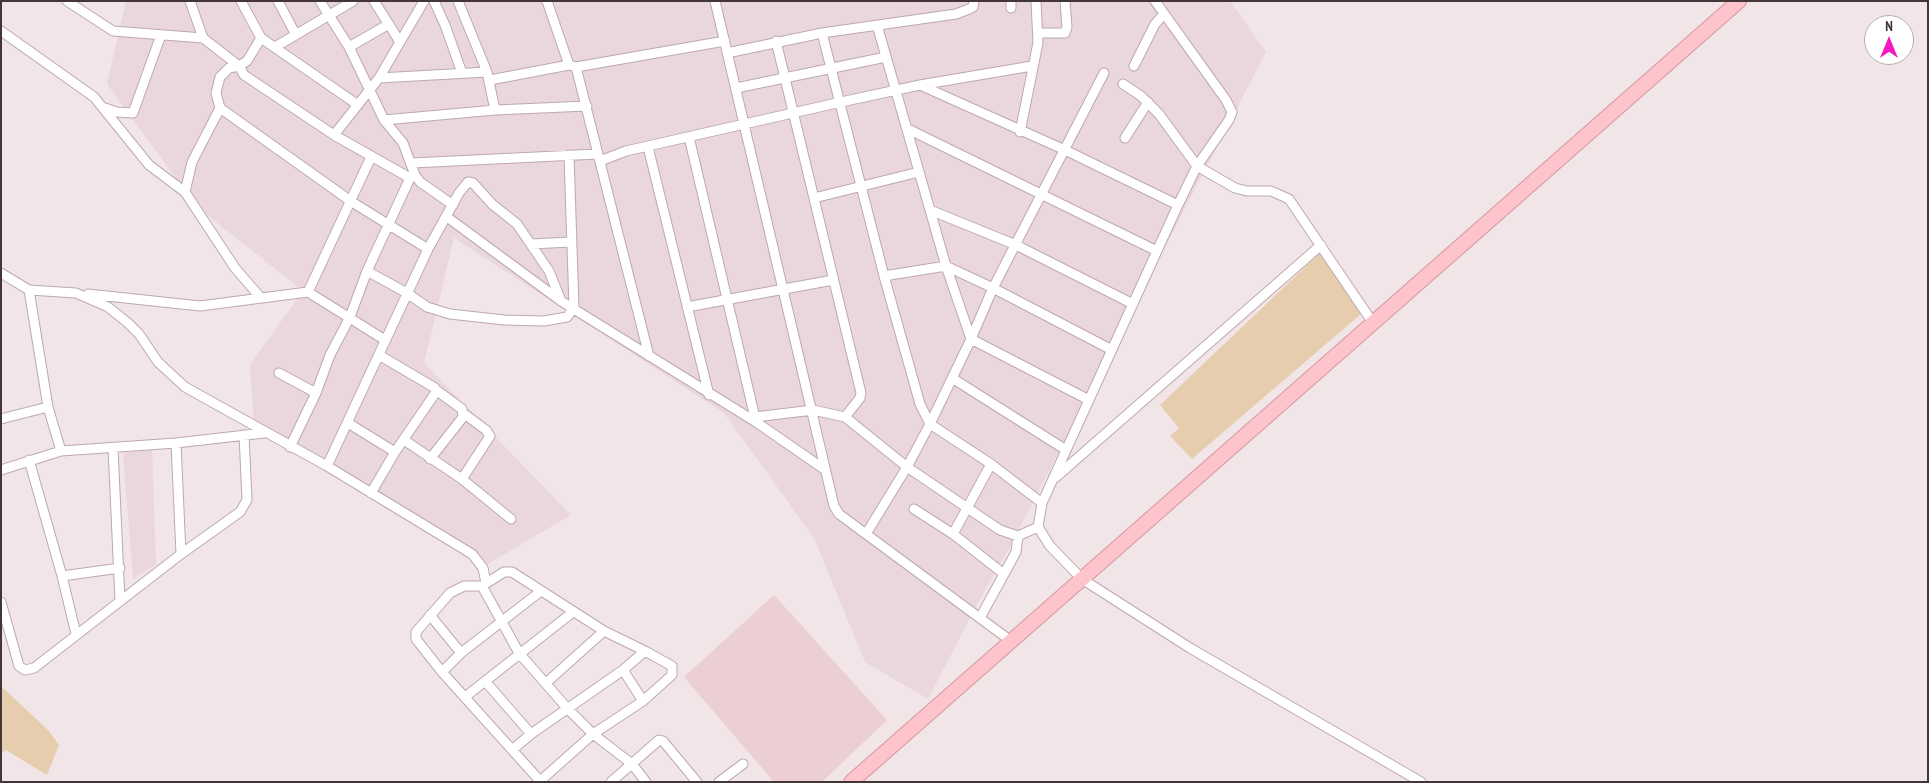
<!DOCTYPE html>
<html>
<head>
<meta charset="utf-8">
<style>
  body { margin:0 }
  #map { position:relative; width:1929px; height:783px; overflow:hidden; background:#f2e5e8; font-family:"PT Sans Narrow",sans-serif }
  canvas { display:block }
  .frame { position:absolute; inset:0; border:2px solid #443539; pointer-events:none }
  .north { position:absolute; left:1864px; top:15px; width:50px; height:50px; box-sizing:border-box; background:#fff; border:1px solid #b4aeb0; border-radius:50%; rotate:0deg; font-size:14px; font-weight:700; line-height:20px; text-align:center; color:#443539 }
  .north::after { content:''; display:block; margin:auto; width:18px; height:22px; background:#f519bd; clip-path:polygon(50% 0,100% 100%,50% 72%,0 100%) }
</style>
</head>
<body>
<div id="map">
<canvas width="1929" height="783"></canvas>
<div class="frame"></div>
<div class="north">N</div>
</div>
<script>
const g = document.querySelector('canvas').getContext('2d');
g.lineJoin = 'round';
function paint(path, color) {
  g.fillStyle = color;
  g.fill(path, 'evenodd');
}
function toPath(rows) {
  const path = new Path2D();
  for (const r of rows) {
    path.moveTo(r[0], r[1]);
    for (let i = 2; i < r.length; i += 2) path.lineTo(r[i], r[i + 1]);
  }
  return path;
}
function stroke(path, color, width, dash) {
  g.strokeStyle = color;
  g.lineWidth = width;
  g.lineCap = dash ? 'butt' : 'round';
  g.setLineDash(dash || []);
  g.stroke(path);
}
paint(toPath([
  [126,1,1230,1,1266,52,1013,541,979,601,928,699,865,662,814,538,724,413,454,238,424,363,571,515,488,564,254,428,250,364,303,291,196,206,107,84],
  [152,450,156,565,133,579,123,453]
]), '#ead7db');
paint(toPath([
  [774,595,887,720,822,782,774,782,684,677]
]), '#ebcfd4');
paint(toPath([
  [1320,253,1361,314,1192,459,1170,436,1179,428,1160,405],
  [1,686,48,730,59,745,47,775,6,750,1,753]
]), '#e6cdae');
const street = toPath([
  [67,1,113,31,203,38,239,66,244,75,334,135,410,178],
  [190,1,203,38],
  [241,1,261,38,358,105],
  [278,1,296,35],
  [320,1,349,47,384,120,403,143,415,175,420,182,453,205],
  [374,1,400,42],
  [434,1,445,25,462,73],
  [458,1,487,72,495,110],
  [547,1,569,65],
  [715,1,834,506,839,514,866,534,1011,641],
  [1011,1,1011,8],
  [1155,1,1226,100,1232,112,1229,120,1197,166,1178,205,1042,503,1038,527,1050,546,1082,579,1190,648,1421,782],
  [877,25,946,266,971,339,1089,400],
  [1,31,94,97,149,165,185,192],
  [822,33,884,276,920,404,930,424,991,464,1042,503],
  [1038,33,1065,33,1067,27,1065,1],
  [261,38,247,61,239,66,229,68,220,77,216,93,220,108,352,202,428,249],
  [275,47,353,1],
  [349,47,389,24],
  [727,53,822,33,956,14,969,9,973,7,974,1],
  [1134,66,1155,24,1164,14],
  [576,67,725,41],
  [379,78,487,72],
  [490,80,569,65,576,67,649,356],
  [1123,84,1141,96,1159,114,1197,166,1235,188,1247,191,1271,191,1289,199,1373,323],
  [920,85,1065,150,1178,205],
  [736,88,886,57],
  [105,108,117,112,133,113,161,35],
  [220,108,192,162,185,192,235,268,261,298],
  [384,120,495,110,587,106],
  [908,129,1157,251],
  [1020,132,1038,43,1036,1],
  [334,135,379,78,424,1],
  [689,137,756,422],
  [1125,138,1148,102],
  [648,147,709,395],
  [600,161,626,151,841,102,920,85,1032,66],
  [412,163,598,154],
  [814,198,919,172],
  [930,210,1016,245,1133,304],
  [447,217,561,301,756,422,824,469],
  [531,244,571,242],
  [367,271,407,293,427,307,450,314,504,320,544,321,567,317,574,308,569,155],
  [1,273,29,290,76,293,108,307,128,323,139,334,158,362,185,387,327,466,472,554,483,568,486,583],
  [884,276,946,266,993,288,1112,350],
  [29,290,48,407,61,451],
  [308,292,371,157],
  [88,294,200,306,308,292,385,340],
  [687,307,833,280],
  [279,373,316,393],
  [952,378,1066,450],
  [755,417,813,410,845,417,860,398,861,393,776,41],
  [845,417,907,467,1000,530,1018,536,1038,527],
  [1,419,48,407],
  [348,423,395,452],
  [404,440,462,479,511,519],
  [176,443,181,554],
  [290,447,316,393,330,355,350,317,367,271,410,178,415,175],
  [113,448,120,600],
  [430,459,463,417,462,409,436,390],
  [29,460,62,576,76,634],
  [991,464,953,534,1004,574],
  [327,466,428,249,459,193,468,182,473,183,492,204,517,224,549,271,561,301],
  [1,470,61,451,176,443,264,433],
  [1056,477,1321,245],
  [462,479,490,436,486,430,463,413],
  [371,493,395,452,436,392,435,388,379,355],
  [914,509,953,534],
  [866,534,907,467,930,424,971,339,993,288,1104,73],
  [62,576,120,568],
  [482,586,519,653,567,708,593,734,632,764,646,782],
  [1,602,19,666,25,670,34,668,181,554,240,512,247,500,244,435],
  [430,615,461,653],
  [980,618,1016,552,1018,536],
  [623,670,643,701],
  [442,672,461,653,541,591],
  [485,681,531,734,623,670,645,651],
  [465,697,573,612],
  [512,750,531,734],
  [540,781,593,734,643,701,672,675,672,666,645,651,604,631],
  [541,782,442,672,416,639,416,632,450,593,464,586,482,586,504,572,512,572,604,631,546,683],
  [611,782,659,740,663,741,697,782],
  [719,782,743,764]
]);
const secondary = toPath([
  [851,782,1739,1]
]);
stroke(street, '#bda8ad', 11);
stroke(secondary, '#d498a1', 16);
stroke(street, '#fff', 9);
stroke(secondary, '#fdc4cc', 14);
</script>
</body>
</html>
